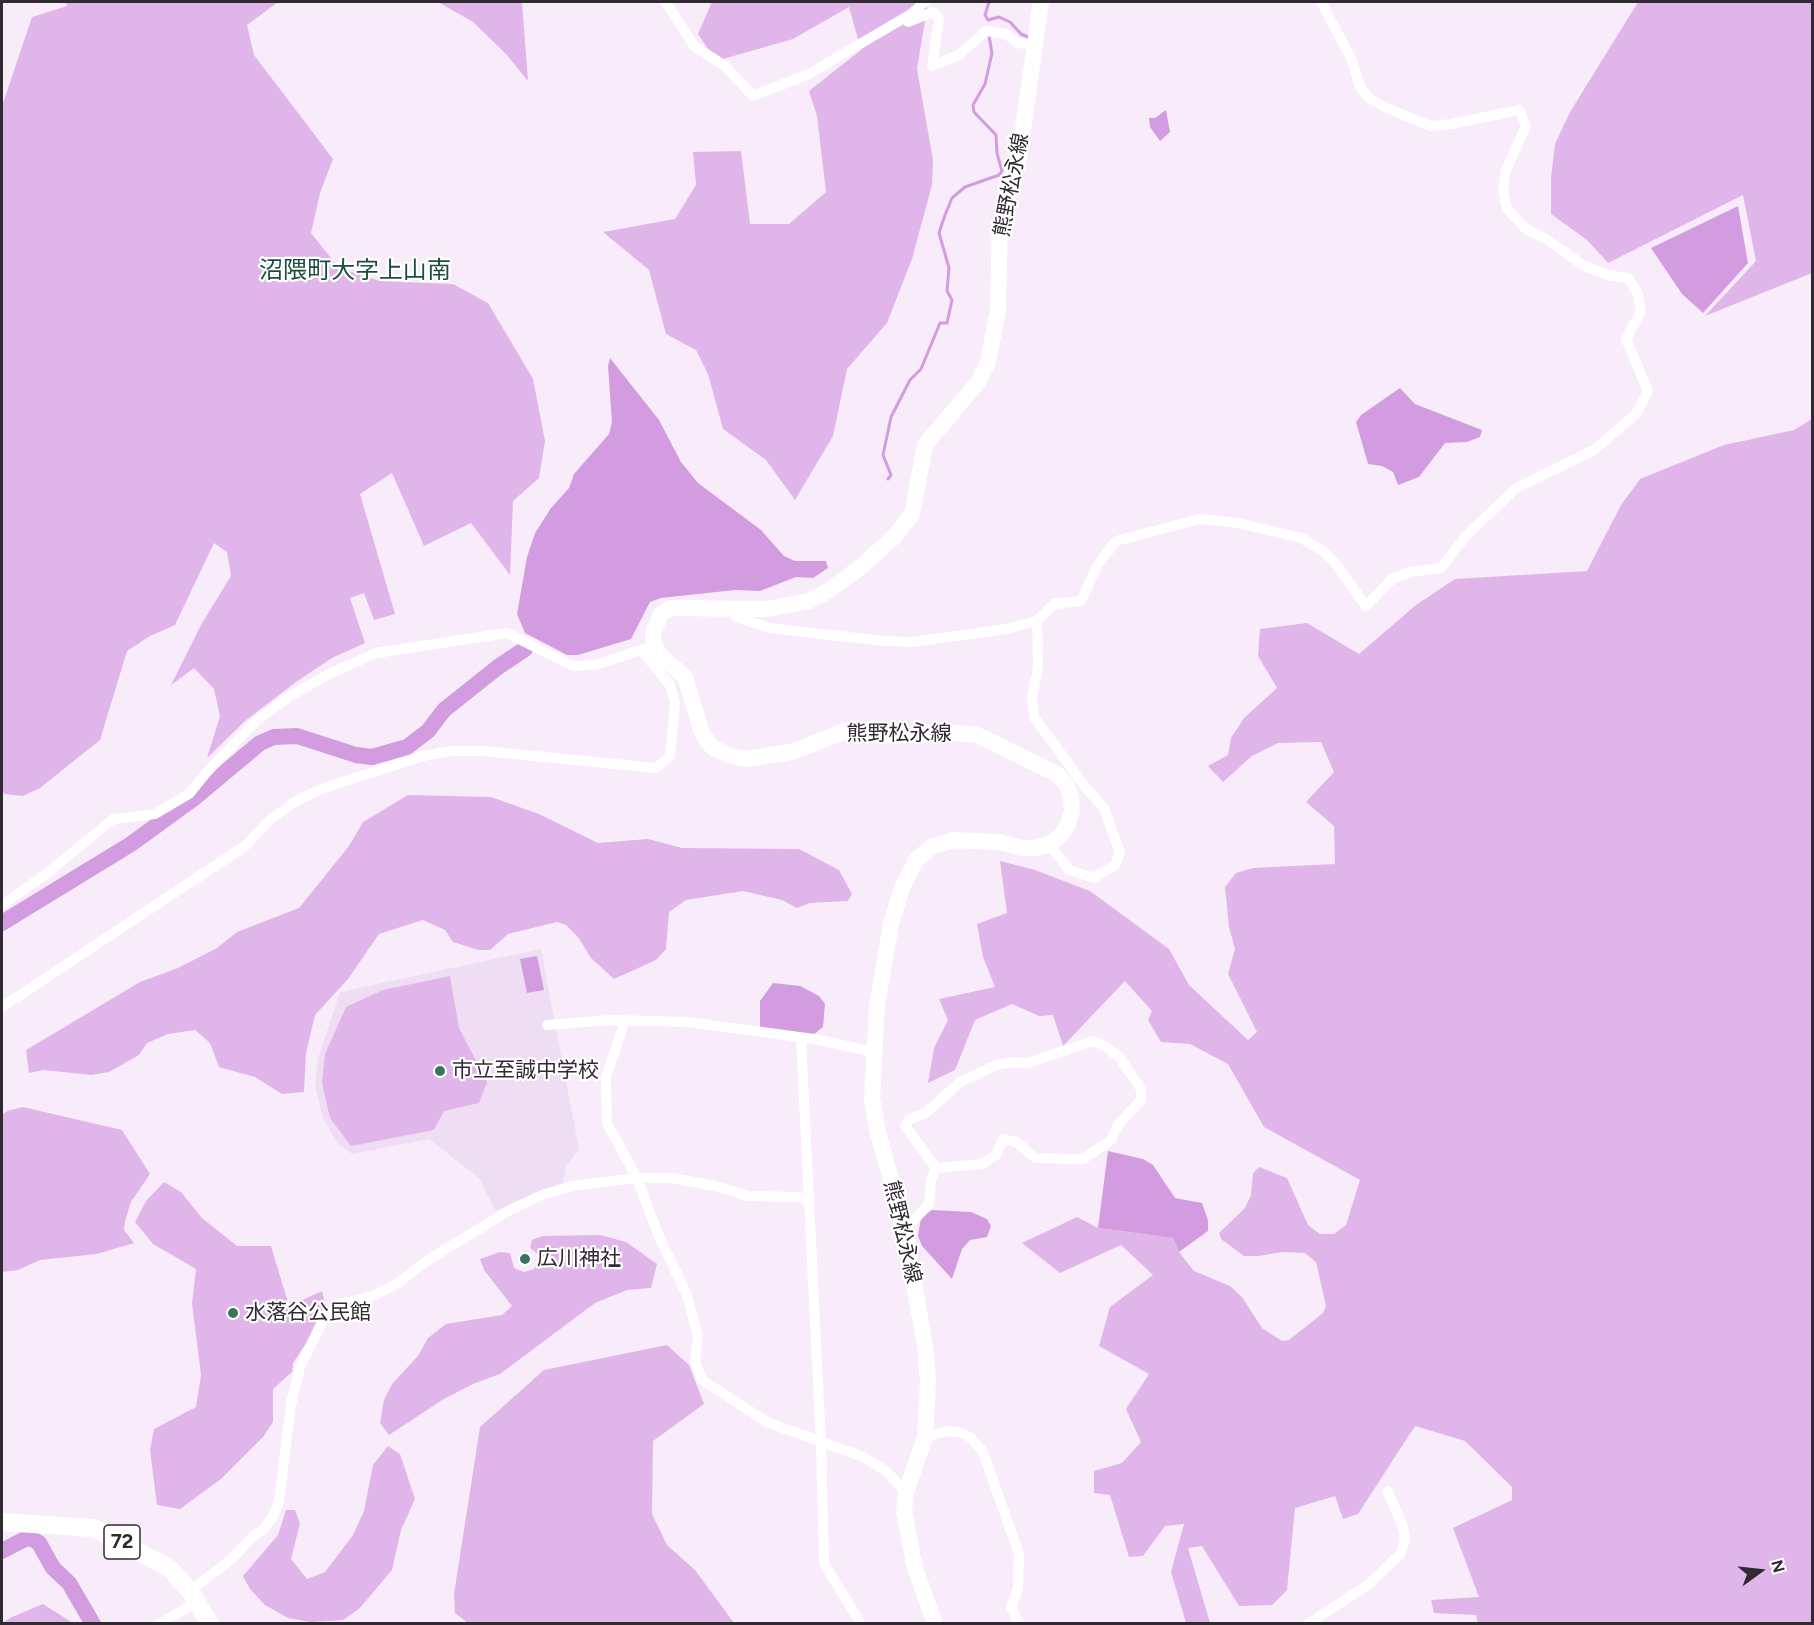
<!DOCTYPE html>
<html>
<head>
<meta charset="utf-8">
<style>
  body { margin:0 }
  #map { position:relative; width:1814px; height:1625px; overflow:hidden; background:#f8ecfb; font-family:Figtree,sans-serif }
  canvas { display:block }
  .frame { position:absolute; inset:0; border:3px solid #302b31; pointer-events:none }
  .north { position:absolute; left:1730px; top:1541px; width:60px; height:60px; -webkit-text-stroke:4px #fff; paint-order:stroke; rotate:75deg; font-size:16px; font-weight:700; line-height:24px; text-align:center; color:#302b31 }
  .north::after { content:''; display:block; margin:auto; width:21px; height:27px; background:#302b31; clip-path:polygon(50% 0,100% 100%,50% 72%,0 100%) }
</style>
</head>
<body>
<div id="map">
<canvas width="1814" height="1625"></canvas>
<div class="frame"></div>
<div class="north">N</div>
</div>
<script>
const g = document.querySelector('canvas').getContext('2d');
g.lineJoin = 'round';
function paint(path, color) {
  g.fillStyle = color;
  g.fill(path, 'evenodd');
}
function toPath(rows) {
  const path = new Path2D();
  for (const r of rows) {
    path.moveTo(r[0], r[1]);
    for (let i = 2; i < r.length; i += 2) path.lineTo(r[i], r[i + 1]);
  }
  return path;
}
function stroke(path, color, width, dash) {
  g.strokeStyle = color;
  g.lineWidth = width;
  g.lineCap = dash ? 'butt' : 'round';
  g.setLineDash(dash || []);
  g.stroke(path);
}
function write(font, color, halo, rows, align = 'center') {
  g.font = font + ' Figtree,"Noto Sans JP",sans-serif';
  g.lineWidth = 4.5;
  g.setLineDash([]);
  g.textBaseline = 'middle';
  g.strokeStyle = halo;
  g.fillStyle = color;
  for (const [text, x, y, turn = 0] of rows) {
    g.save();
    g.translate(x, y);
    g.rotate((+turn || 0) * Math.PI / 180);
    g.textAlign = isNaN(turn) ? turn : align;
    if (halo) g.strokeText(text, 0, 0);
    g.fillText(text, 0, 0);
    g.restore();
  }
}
paint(toPath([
  [541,949,579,1149,566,1166,563,1183,495,1211,480,1179,429,1139,352,1154,338,1144,323,1119,315,1085,318,1058,340,992]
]), '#efdef3');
paint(toPath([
  [66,2,278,2,247,25,254,55,333,159,320,193,311,233,339,268,380,281,453,284,488,303,533,379,545,441,539,478,513,501,510,575,471,523,424,546,392,473,360,494,395,614,374,620,364,593,350,598,365,643,332,658,296,682,245,721,207,758,220,716,214,689,194,668,171,685,202,623,231,576,227,552,214,543,175,625,150,636,127,651,100,740,40,788,23,796,5,794,2,791,2,106,32,17,67,6],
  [438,2,522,2,528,81,506,54,473,22],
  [712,2,928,2,917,69,933,160,932,185,912,259,887,323,847,369,833,436,795,500,766,460,723,429,708,374,696,350,666,334,649,270,603,232,675,219,696,185,693,152,741,151,750,224,789,224,826,192,817,116,809,91,861,50,849,7,793,39,716,61,698,34],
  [1638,2,1812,2,1812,273,1705,316,1756,261,1743,195,1608,263,1587,240,1551,214,1551,178,1555,144,1570,112],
  [1812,419,1812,1623,1478,1624,1476,1615,1434,1613,1431,1600,1479,1597,1453,1528,1512,1500,1512,1487,1465,1441,1415,1426,1358,1514,1343,1519,1335,1496,1295,1508,1287,1590,1272,1605,1239,1606,1202,1546,1188,1548,1210,1623,1186,1623,1171,1572,1184,1524,1165,1526,1143,1556,1129,1557,1110,1495,1094,1493,1094,1471,1122,1463,1141,1442,1126,1409,1149,1374,1099,1346,1110,1307,1153,1275,1121,1245,1060,1273,1022,1243,1077,1217,1098,1228,1173,1238,1179,1252,1194,1271,1230,1286,1242,1297,1262,1328,1282,1341,1289,1340,1323,1313,1326,1306,1316,1262,1305,1253,1282,1252,1259,1256,1244,1256,1221,1239,1219,1233,1245,1208,1251,1195,1253,1173,1259,1167,1287,1178,1308,1225,1320,1234,1334,1234,1346,1225,1360,1180,1264,1127,1228,1064,1190,1044,1161,1042,1148,1020,1152,1011,1125,981,1063,1046,1053,1015,1039,1016,1012,1004,975,1020,955,1070,928,1083,934,1048,948,1020,939,999,995,987,983,957,977,924,1007,913,1000,861,1035,870,1090,891,1169,949,1189,985,1248,1040,1257,1032,1228,974,1235,949,1229,927,1225,887,1236,873,1253,868,1335,864,1334,826,1306,802,1334,772,1321,742,1278,743,1252,756,1223,782,1208,766,1228,755,1231,738,1244,718,1277,688,1258,656,1260,629,1307,623,1359,654,1416,605,1455,579,1587,571,1621,505,1640,479,1724,445,1794,430],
  [408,795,491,797,539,814,598,843,648,839,682,848,799,849,839,870,852,894,848,901,810,903,797,908,782,900,743,891,686,900,669,912,666,949,656,960,614,979,591,958,578,937,566,925,557,922,508,934,490,950,478,950,453,942,445,930,423,920,379,934,348,979,315,1015,306,1053,304,1092,282,1094,255,1077,219,1067,210,1043,195,1030,168,1034,147,1043,139,1055,109,1072,91,1075,44,1070,29,1073,26,1050,140,982,178,968,217,948,237,932,299,908,349,846,363,822],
  [450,976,459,1028,487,1082,479,1103,444,1111,434,1130,351,1146,330,1118,322,1083,325,1054,346,1007,383,990],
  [23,1107,122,1130,150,1174,131,1202,125,1221,124,1230,134,1243,97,1254,40,1260,18,1270,2,1272,2,1115,7,1111],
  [164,1182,181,1192,202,1218,237,1246,271,1246,289,1306,322,1291,327,1312,293,1363,292,1372,273,1389,273,1422,263,1437,221,1479,180,1509,157,1505,150,1450,154,1429,196,1407,201,1375,192,1304,196,1269,153,1244,135,1222,146,1201],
  [600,1235,626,1242,657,1264,651,1288,627,1290,595,1303,500,1374,473,1384,444,1399,389,1435,380,1423,384,1400,392,1384,418,1356,428,1338,446,1324,502,1315,512,1306,484,1270,480,1259,500,1252,510,1253,514,1268,524,1272,534,1269,540,1256,530,1248,532,1240,542,1236],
  [667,1345,689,1365,704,1404,653,1441,652,1514,667,1545,695,1570,734,1623,469,1624,455,1613,454,1594,480,1427,544,1370],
  [388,1446,400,1454,415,1499,401,1530,392,1570,359,1609,343,1620,310,1622,288,1618,265,1605,250,1589,243,1576,278,1535,286,1510,295,1510,300,1523,291,1559,307,1579,325,1572,353,1535,364,1511,373,1465],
  [43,1604,73,1623,2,1623,12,1617]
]), '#e0b5e9');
paint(toPath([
  [1166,110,1170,132,1160,141,1150,127,1149,118,1155,118],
  [1738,206,1748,263,1703,313,1682,294,1651,248],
  [610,358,659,420,681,462,698,483,761,530,784,556,795,561,826,561,828,568,813,578,796,577,760,591,735,590,661,598,650,602,631,639,578,655,567,655,525,633,517,614,527,557,535,533,551,508,569,488,574,474,609,434,612,422,608,366],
  [1400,388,1415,404,1482,430,1480,437,1467,442,1445,443,1419,477,1398,485,1393,472,1382,466,1368,464,1356,422,1361,415],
  [537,956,544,990,527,993,520,959],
  [773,983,800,986,819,996,825,1004,823,1027,813,1035,760,1030,760,1001],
  [1108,1151,1143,1159,1153,1165,1175,1198,1202,1203,1208,1220,1208,1231,1179,1252,1173,1238,1098,1228],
  [932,1210,971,1212,987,1219,991,1226,987,1237,970,1240,962,1249,952,1279,922,1246,918,1236,921,1218]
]), '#d39ce0');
stroke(toPath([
  [989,2,985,15,988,20,999,17,1010,22,1021,34,1028,37],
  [888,479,891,475,883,455,891,417,910,380,921,369,940,323,947,323,952,300,947,291,949,268,939,233,945,215,952,198,965,187,999,175,1002,171,997,153,996,135,974,112,973,105,985,84,992,53,989,36]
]), '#d39ce0', 3);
stroke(toPath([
  [2,923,131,844,193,799,260,743,274,737,297,736,356,755,372,757,407,747,428,731,444,710,498,667,525,649],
  [2,1551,25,1539,31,1538,39,1543,53,1568,69,1583,93,1624]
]), '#d39ce0', 16);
stroke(toPath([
  [666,2,694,46,725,66,753,96,809,74,911,14,925,2],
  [908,22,933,12,939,19,932,66,959,55,986,31,1006,34,1018,43,1034,45],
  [728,607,736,617,770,628,883,641,913,642,1006,629,1037,621,1054,604,1081,601,1097,566,1116,541,1200,519,1238,523,1301,538,1323,551,1334,562,1366,606,1392,579,1410,572,1441,568,1466,536,1516,488,1594,450,1636,414,1648,391,1626,339,1641,311,1638,294,1628,278,1607,275,1583,265,1546,239,1526,229,1507,209,1503,190,1506,170,1526,126,1519,110,1452,124,1430,126,1387,108,1369,98,1360,87,1352,60,1321,2],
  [1037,621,1038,667,1032,698,1034,717,1086,788,1104,808,1120,853,1115,865,1094,878,1069,870,1049,844],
  [2,905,45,875,113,819,155,814,189,794,207,772,255,722,290,696,329,674,376,653,507,633,573,666,595,665,647,648],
  [2,1007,245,846,271,819,296,801,321,789,423,756,452,751,483,751,656,768,670,756,675,702,670,685,642,651],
  [625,1021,606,1077,607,1123,637,1178,658,1234,687,1295,698,1337,695,1361,702,1380,767,1422,863,1457,885,1470,906,1492],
  [547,1025,611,1020,688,1022,814,1039,874,1052],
  [801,1038,821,1444,824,1563,861,1624],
  [904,1226,913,1221,929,1204,931,1180,936,1168,982,1164,996,1155,1003,1139,1016,1142,1036,1158,1083,1159,1111,1140,1118,1125,1141,1100,1141,1089,1120,1058,1105,1046,1093,1041,1028,1063,1014,1062,997,1065,960,1082,927,1112,909,1120,905,1126,936,1168],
  [925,1437,948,1431,959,1432,970,1437,983,1452,1019,1554,1018,1589,1011,1607,1019,1624],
  [190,1591,233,1558,253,1536,264,1529,273,1516,279,1502,291,1404,300,1367,322,1322,340,1304,373,1296,398,1283,428,1260,510,1210,542,1195,572,1186,637,1178,672,1178,715,1186,748,1196,799,1197,807,1201],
  [159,1624,197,1602],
  [1308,1624,1369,1584,1401,1553,1405,1540,1403,1527,1388,1492]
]), '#fff', 10);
stroke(toPath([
  [935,1624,915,1568,904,1512,906,1492,925,1437,928,1382,925,1346,904,1226,878,1133,872,1099,877,1006,891,924,902,888,917,859,933,846,954,840,1000,842,1022,848,1036,848,1049,844,1060,836,1068,824,1072,811,1071,797,1066,784,1057,774,977,735,946,732,887,736,845,731,795,751,747,759,731,756,712,747,702,733,685,677,660,655,653,643,653,633,661,614,671,608,767,609,809,601,828,591,862,566,895,536,912,514,925,445,978,382,988,362,998,310,1000,223,1019,158,1041,2]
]), '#fff', 16);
stroke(toPath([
  [2,1522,94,1528,169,1568,190,1591,210,1624]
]), '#fff', 18);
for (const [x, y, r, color] of [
  [440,1071,6,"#377561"],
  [525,1259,6,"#377561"],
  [233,1313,6,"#377561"]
]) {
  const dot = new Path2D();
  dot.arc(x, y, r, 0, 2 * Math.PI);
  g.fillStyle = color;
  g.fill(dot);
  stroke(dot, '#fff', 2);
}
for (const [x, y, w] of [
  [122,1542,36]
]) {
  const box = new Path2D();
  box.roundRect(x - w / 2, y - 17, w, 34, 4.5);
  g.fillStyle = '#fff';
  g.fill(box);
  stroke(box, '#302b31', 1.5);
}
write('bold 20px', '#302b31', null, [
  ["72",122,1542]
]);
write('21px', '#302b31', '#fff', [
  ["熊野松永線",1012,185,-79],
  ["熊野松永線",899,734],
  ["熊野松永線",902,1232,77]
]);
write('21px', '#302b31', '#fff', [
  ["市立至誠中学校",452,1071],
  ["広川神社",537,1259],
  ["水落谷公民館",245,1313]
], 'left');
write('24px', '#1c4e3e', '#fff', [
  ["沼隈町大字上山南",355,271]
]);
</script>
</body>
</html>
